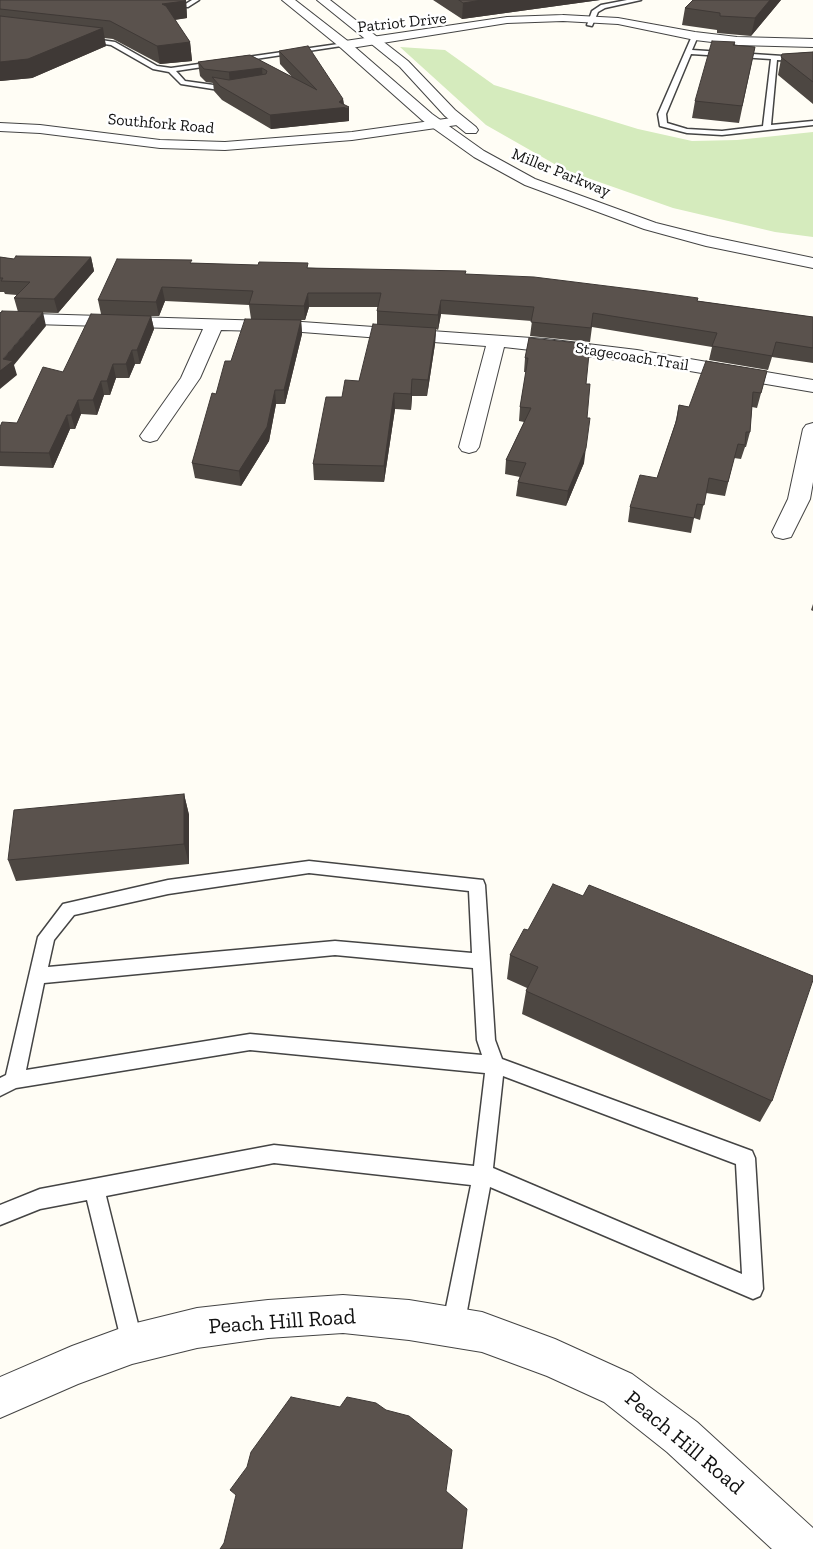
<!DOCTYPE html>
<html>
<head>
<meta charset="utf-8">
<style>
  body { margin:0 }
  canvas { display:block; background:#fffdf5 }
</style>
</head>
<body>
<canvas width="813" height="1549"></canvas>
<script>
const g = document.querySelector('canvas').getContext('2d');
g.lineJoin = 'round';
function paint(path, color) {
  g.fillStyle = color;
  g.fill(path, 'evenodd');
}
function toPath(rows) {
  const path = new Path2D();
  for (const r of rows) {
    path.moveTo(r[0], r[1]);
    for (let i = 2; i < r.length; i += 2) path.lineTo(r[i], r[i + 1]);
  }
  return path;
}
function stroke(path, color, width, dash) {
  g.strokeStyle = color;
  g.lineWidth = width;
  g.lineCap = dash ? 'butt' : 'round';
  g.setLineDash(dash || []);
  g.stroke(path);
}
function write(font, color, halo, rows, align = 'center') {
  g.font = font + ' "Zilla Slab",serif';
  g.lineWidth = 5;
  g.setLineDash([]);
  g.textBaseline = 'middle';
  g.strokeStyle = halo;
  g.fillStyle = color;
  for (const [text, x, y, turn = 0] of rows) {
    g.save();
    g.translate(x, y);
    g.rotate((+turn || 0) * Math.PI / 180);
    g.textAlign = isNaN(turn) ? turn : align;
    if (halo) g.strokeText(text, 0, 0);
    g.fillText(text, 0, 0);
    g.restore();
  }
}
paint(toPath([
  [400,47,445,50,494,85,638,129,692,141,737,140,813,132,813,237,775,232,673,208,565,170,486,125]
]), '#d5ebbd');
const service = toPath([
  [192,0,199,0,188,7,184,7,184,5,192,0],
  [627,0,641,0,605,8,598,12,592,26,587,25,592,11,601,5,627,0],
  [695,34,698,36,692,50,813,58,813,62,777,60,771,125,813,121,813,125,722,135,687,133,660,126,658,114,692,36,695,34],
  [691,54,771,59,763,126,722,131,687,129,667,123,666,114,691,54],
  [86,38,115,42,157,66,171,68,345,43,348,45,176,71,185,81,235,88,232,92,181,84,169,72,153,69,111,45,84,41,86,38],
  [309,861,483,880,485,885,495,1040,502,1059,752,1151,755,1158,763,1289,760,1296,753,1299,490,1187,464,1327,461,1335,453,1338,445,1335,442,1327,471,1185,274,1163,106,1196,143,1344,140,1352,132,1355,124,1352,87,1200,40,1209,0,1225,0,1205,40,1189,274,1145,474,1166,485,1073,250,1050,16,1088,0,1096,0,1078,6,1075,38,937,63,904,168,880,309,861],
  [309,873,469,891,472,953,335,941,48,967,54,940,74,915,168,894,309,873],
  [335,955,473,968,477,1040,482,1055,250,1034,26,1070,44,983,335,955],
  [503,1076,736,1164,742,1274,493,1168,503,1076]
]);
const minor = toPath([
  [563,15,618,18,695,32,737,37,813,39,813,47,737,45,695,40,618,24,563,21,507,23,345,49,339,45,345,41,507,17,563,15],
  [459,117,464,118,466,121,464,124,352,140,225,150,160,148,40,133,0,131,0,123,40,125,160,140,225,142,352,132,459,117],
  [0,313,302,322,546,339,637,350,813,380,813,392,637,362,504,347,479,447,476,451,469,453,462,451,459,447,486,346,302,332,221,330,200,378,157,440,150,442,143,440,140,436,181,378,203,329,0,323,0,313],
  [813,423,813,482,810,499,791,537,783,539,775,537,772,532,788,499,803,429,806,425,813,423]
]);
const tertiary = toPath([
  [282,0,295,0,349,42,432,114,484,151,535,179,656,223,708,236,813,258,813,268,706,246,644,229,525,185,474,157,422,120,341,48,282,0],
  [317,0,330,0,408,61,455,110,476,127,478,130,476,133,466,133,445,116,400,67,317,0],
  [343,1295,409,1300,482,1312,555,1339,632,1374,697,1422,813,1528,813,1549,772,1549,667,1452,604,1402,547,1376,482,1352,409,1340,343,1333,268,1338,197,1348,132,1364,78,1384,0,1418,0,1377,72,1346,132,1324,197,1308,268,1300,343,1295]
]);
stroke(service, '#444', 3);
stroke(minor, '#444', 2);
stroke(tertiary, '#444', 2);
paint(service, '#fff');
paint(minor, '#fff');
paint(tertiary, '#fff');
paint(toPath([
  [0,0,186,0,187,18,175,20,190,42,192,61,160,64,113,39,104,38,106,46,32,78,0,81],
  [433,0,600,0,462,19],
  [781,0,751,36,717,33,717,30,682,25,685,8],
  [735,42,735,45,755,47,739,123,692,118,695,101],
  [279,51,343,99,344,104,349,121,271,129,222,100,214,91,213,83,206,82,200,76,198,62,250,55,292,77,280,64],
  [813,52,813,104,778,75,782,54],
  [0,257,14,259,91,257,94,271,58,313,18,312,14,298,17,295,5,294,4,292,0,292],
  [192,263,466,274,698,301,813,317,813,363,772,357,768,370,709,360,712,347,592,327,590,342,530,336,532,321,441,314,438,330,436,329,435,344,427,396,412,396,411,410,395,409,384,482,314,480,313,464,342,397,359,381,377,324,377,311,378,307,309,307,305,320,301,320,302,334,285,404,276,404,269,441,241,486,195,478,192,463,216,394,251,319,249,305,165,301,159,316,151,316,154,329,140,364,135,364,129,378,116,378,110,395,104,395,97,415,81,414,75,429,70,429,53,468,0,466,0,427,17,423,63,372,101,314,98,300],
  [529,338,586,384,584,463,566,506,516,496,518,482,520,477,505,474,506,460,524,422,519,421,520,407,526,372,524,372,525,358],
  [767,371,757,408,752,407,750,432,746,447,745,447,741,459,734,458,725,496,706,493,700,520,694,518,691,533,628,522,630,507,657,478,675,424,679,405,689,407],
  [813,604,813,611,811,610],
  [184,794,189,815,189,864,16,881,8,860],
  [583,896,772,1101,760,1122,522,1014,526,991,527,988,507,979,510,955,528,930]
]), '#4d4742');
paint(toPath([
  [186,0,187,18,165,21,162,4],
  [482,0,600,0,462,19,463,3],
  [770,0,781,0,751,36,755,18],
  [103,28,106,46,32,78,0,81,0,62],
  [190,42,192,61,160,64,157,46],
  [262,68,263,82,230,86,229,72],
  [343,99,344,108,349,107,349,121,271,129,270,115,339,102],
  [91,257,94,271,58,313,54,299],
  [162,287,165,301,159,316,156,302],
  [308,293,309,307,305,320,304,306],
  [441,300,441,314,438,330,438,315],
  [43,312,46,326,14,365,17,375,0,389,0,371,3,359],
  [151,316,154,329,140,364,137,350],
  [301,320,302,334,285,404,284,390],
  [436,328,435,344,427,396,428,380],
  [132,350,135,364,129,378,126,364],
  [113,364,116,378,110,395,107,381],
  [412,379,412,396,411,410,411,394],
  [101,381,104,395,97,415,93,400],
  [275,390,276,404,269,441,241,486,239,471],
  [394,393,395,409,384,482,384,466],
  [78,400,81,414,75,429,71,415],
  [67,415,70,429,53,468,49,453],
  [586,448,584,463,566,506,568,491],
  [184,794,189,815,189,864,184,844]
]), '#3f3936');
const building = toPath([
  [0,0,185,0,185,1,162,4,166,6,190,42,157,46,110,21,0,9,0,0],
  [459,0,482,0,463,3,459,0],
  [693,0,770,0,755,18,720,16,720,13,685,8,693,0],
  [0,16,103,28,28,59,0,62,0,16],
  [712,41,735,42,733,45,755,47,742,106,695,101,712,41],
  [308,46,343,99,339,102,349,107,270,115,220,86,212,77,229,80,266,74,267,71,262,68,229,72,204,69,198,62,250,55,317,90,279,51,308,46],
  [813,52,813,82,781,57,782,54,813,52],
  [16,256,91,257,54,299,14,298,30,282,1,281,3,278,0,278,0,257,14,259,16,256],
  [117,259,192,260,190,263,258,265,259,262,308,263,307,268,466,271,465,274,534,277,647,291,698,298,697,301,813,317,813,348,776,342,772,356,712,346,717,333,593,313,591,328,531,322,534,307,441,300,438,315,377,311,381,293,308,293,304,306,249,304,253,291,162,287,156,302,98,300,117,259],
  [2,311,43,312,3,359,13,361,0,371,0,314,2,311],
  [91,314,151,316,137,350,132,350,126,364,113,364,107,381,101,381,93,400,78,400,71,415,67,415,49,453,0,452,0,427,2,422,17,423,43,367,63,372,91,314],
  [245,319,301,320,284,390,275,390,267,427,239,471,192,463,212,393,216,394,225,361,231,361,245,319],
  [373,324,436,328,428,380,412,379,411,394,394,393,384,466,313,464,326,397,342,397,345,380,359,381,373,324],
  [529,338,590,344,586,384,590,384,587,418,590,418,586,448,568,491,518,482,526,463,506,460,531,408,520,407,528,358,525,358,529,338],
  [706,361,767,371,761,393,753,392,750,432,746,432,745,445,738,444,728,482,709,478,704,505,697,504,694,518,630,507,640,475,657,478,677,419,679,405,689,407,706,361],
  [184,794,184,844,8,860,14,810,184,794],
  [553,884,583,896,589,885,813,976,813,980,772,1101,526,991,538,967,510,955,524,929,528,930,553,884],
  [291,1397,340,1407,347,1397,376,1403,386,1410,409,1416,452,1450,446,1491,467,1509,462,1549,220,1549,224,1543,236,1495,230,1490,247,1467,251,1452,291,1397]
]);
paint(building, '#5a524d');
stroke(building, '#3f3936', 1);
write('16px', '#111', '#fff', [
  ["Patriot Drive",402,23,-6],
  ["Southfork Road",161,124,5],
  ["Miller Parkway",561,173,22],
  ["Stagecoach Trail",632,357,9]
]);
write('22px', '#111', '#fff', [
  ["Peach Hill Road",282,1322,-4],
  ["Peach Hill Road",684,1443,40]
]);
</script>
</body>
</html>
